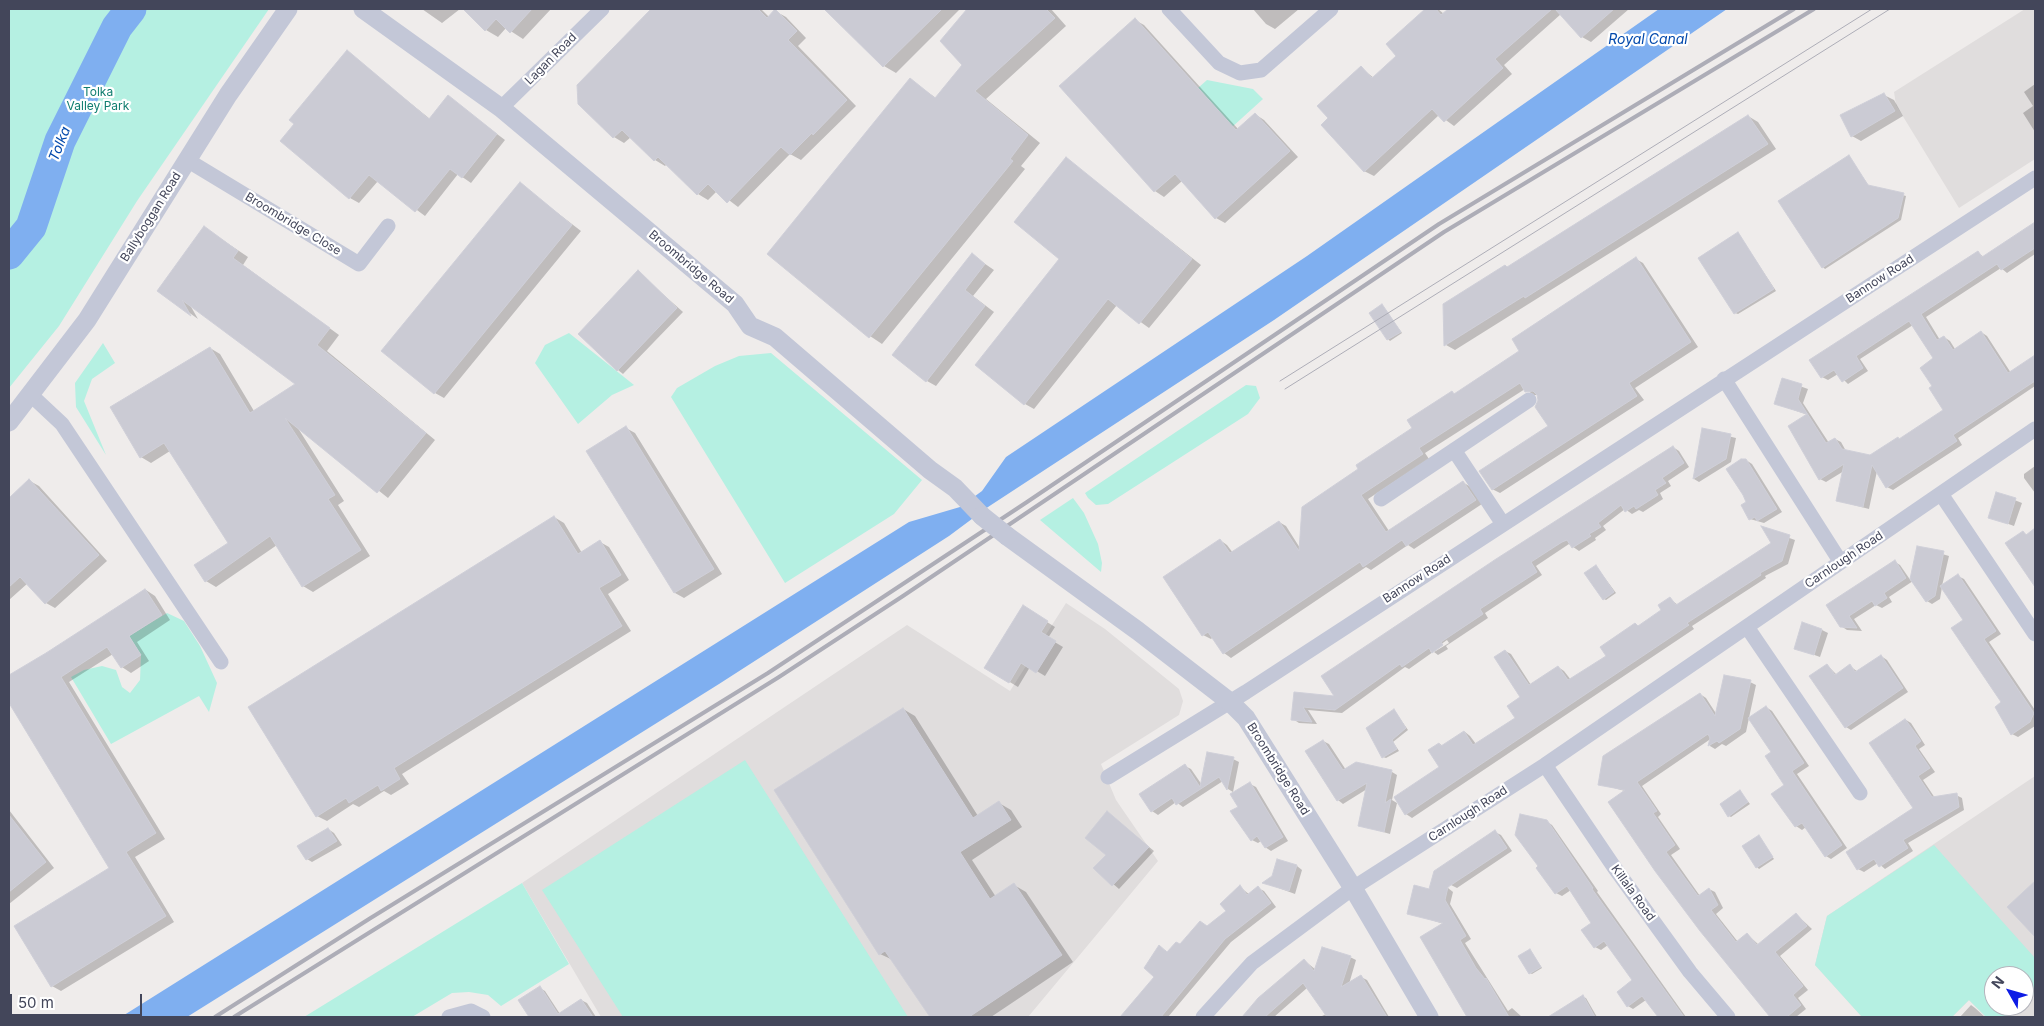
<!DOCTYPE html>
<html>
<head>
<meta charset="utf-8">
<style>
  body { margin:0 }
  #map { position:relative; width:2044px; height:1026px; overflow:hidden; background:#efeceb; font-family:Inter,sans-serif }
  canvas { display:block }
  .frame { position:absolute; inset:0; border:10px solid #43465a; pointer-events:none }
  .north { position:absolute; left:1984px; top:966px; width:50px; height:50px; box-sizing:border-box; background:#fff; border:1px solid #b4b5bd; border-radius:50%; rotate:308deg; font-size:14px; font-weight:700; line-height:20px; text-align:center; color:#43465a }
  .north::after { content:''; display:block; margin:auto; width:18px; height:22px; background:#0e1ce5; clip-path:polygon(50% 0,100% 100%,50% 72%,0 100%) }
  .scale { position:absolute; left:10px; top:994px; width:132px; height:22px; box-sizing:border-box; border:2px solid #43465a; border-top:0; padding-left:6px; font-size:15px; line-height:18px; white-space:nowrap; color:#43465a; -webkit-text-stroke:4px #fff; paint-order:stroke }
</style>
</head>
<body>
<div id="map">
<canvas width="2044" height="1026"></canvas>
<div class="frame"></div>
<div class="north">N</div>
<div class="scale">50 m</div>
</div>
<script>
const g = document.querySelector('canvas').getContext('2d');
g.lineJoin = 'round';
function paint(path, color) {
  g.fillStyle = color;
  g.fill(path, 'evenodd');
}
function toPath(rows) {
  const path = new Path2D();
  for (const r of rows) {
    path.moveTo(r[0], r[1]);
    for (let i = 2; i < r.length; i += 2) path.lineTo(r[i], r[i + 1]);
  }
  return path;
}
function stroke(path, color, width, dash) {
  g.strokeStyle = color;
  g.lineWidth = width;
  g.lineCap = dash ? 'butt' : 'round';
  g.setLineDash(dash || []);
  g.stroke(path);
}
function write(font, color, halo, rows, align = 'center') {
  g.font = font + ' Inter,sans-serif';
  g.lineWidth = 4.5;
  g.setLineDash([]);
  g.textBaseline = 'middle';
  g.strokeStyle = halo;
  g.fillStyle = color;
  for (const [text, x, y, turn = 0] of rows) {
    g.save();
    g.translate(x, y);
    g.rotate((+turn || 0) * Math.PI / 180);
    g.textAlign = isNaN(turn) ? turn : align;
    if (halo) g.strokeText(text, 0, 0);
    g.fillText(text, 0, 0);
    g.restore();
  }
}
paint(toPath([
  [2025,9,2035,9,2035,159,1959,208,1896,105,1894,92],
  [1066,603,1105,629,1179,689,1183,701,1179,715,1101,764,1116,800,1158,861,1028,1017,601,1017,522,883,907,625,1010,691],
  [2035,776,2035,1017,1986,1017,1969,1000,1952,1017,1862,1017,1815,965,1827,916],
  [1994,976,2024,976,2024,1006,1994,1006]
]), '#e0dddd');
paint(toPath([
  [9,9,269,9,137,201,59,326,9,388],
  [1207,80,1253,89,1263,99,1231,128,1198,88],
  [569,333,634,385,612,395,578,424,535,363,545,345],
  [103,343,115,363,92,379,84,401,106,455,76,407,75,383],
  [771,353,922,480,894,514,785,583,671,397,677,388,715,366,739,356],
  [1246,385,1256,386,1260,398,1248,414,1108,504,1096,505,1088,498,1085,493],
  [1073,498,1084,513,1098,544,1102,563,1101,572,1040,520],
  [167,613,184,621,200,646,217,683,209,712,199,696,111,744,71,677,84,670,102,666,116,670,122,687,130,693,140,680,141,656,129,636],
  [745,760,908,1017,623,1017,542,890],
  [1934,845,2035,958,2035,993,2024,1004,2024,976,1994,976,1994,1006,2021,1006,2010,1017,1986,1017,1969,1000,1952,1017,1862,1017,1815,965,1827,916],
  [522,883,569,964,501,1006,488,995,469,992,452,993,412,1017,304,1017]
]), '#b5f0e2');
paint(toPath([
  [1659,9,1727,9,1274,320,988,507,949,536,719,684,187,1017,121,1017,909,522,960,507,982,491,1006,457,1307,256]
]), '#7faff0');
paint(toPath([
  [422,9,460,9,442,23],
  [465,9,551,9,523,39,506,28,498,37,486,30],
  [653,9,761,9,769,17,775,11,786,17,806,38,798,46,856,106,801,160,790,154,738,207,717,191,708,200,698,194,667,164,665,166,655,160,631,137,624,143,614,137,579,103,578,85],
  [826,9,960,9,896,73,884,66],
  [984,9,1051,9,1066,26,986,99,1040,143,1021,166,1025,169,882,344,870,336,910,80,936,98,963,65,974,18],
  [1253,9,1299,9,1275,29,1266,24],
  [1427,9,1438,9,1444,14,1450,9,1629,9,1591,42,1582,37,1561,14,1504,65,1512,74,1454,126,1439,115,1374,176,1364,171,1330,118,1361,68,1374,78,1398,56,1387,44],
  [1135,20,1144,25,1238,129,1255,114,1264,120,1298,157,1225,223,1216,218,1182,181,1164,197,1155,191,1061,86],
  [347,52,430,119,448,97,505,140,471,183,458,174,425,216,378,181,359,203,350,198,296,123],
  [2035,84,2035,132,2023,113,2033,106,2024,92],
  [1884,95,1894,100,1903,116,1861,141,1852,136],
  [1748,116,1758,122,1776,149,1455,350,1446,345,1508,268],
  [1849,157,1869,186,1906,196,1901,220,1825,269,1823,267],
  [1067,159,1201,265,1149,328,1117,305,1034,409,1025,404,1061,259],
  [520,184,581,231,444,398,435,393],
  [2035,223,2035,254,2007,273,2001,268,1926,317,1940,340,1944,337,1950,341,1955,349,1981,332,1987,336,2011,373,2035,357,2035,386,1958,438,1962,445,1893,490,1887,487,1877,471,1869,509,1838,501,1844,471,1826,482,1820,479,1808,415,1776,404,1783,380,1808,389,1803,403,1829,443,1835,439,1841,442,1846,451,1870,456,1900,440,1945,410,1934,387,1935,359,1913,325,1860,359,1868,371,1848,384,1838,374,1828,380,1822,377,1978,253,1984,257],
  [205,228,248,257,243,265,339,335,327,351,435,440,388,498,296,425,344,501,338,505,370,556,313,592,303,586,277,545,216,587,206,581,229,543,170,451,151,463,141,457,210,348,220,354,254,411,297,384,190,305,198,319,159,291],
  [1738,233,1776,291,1738,314,1735,313],
  [972,255,994,270,973,296,994,312,936,386,927,381],
  [1636,259,1643,263,1698,347,1635,388,1644,400,1500,493,1492,489,1549,426,1538,395,1534,395,1525,389,1425,453,1429,459,1368,499,1389,531,1464,483,1471,487,1482,504,1414,549,1408,545,1371,570,1366,567,1231,658,1224,653,1213,637,1211,639,1203,635,1220,540,1227,545,1233,553,1279,522,1286,526,1300,548,1360,470,1413,428,1452,393,1455,394,1521,351],
  [638,272,683,312,623,374,618,370],
  [1382,306,1402,333,1390,341,1388,339],
  [626,428,635,433,722,574,684,598,675,593,588,451],
  [1703,430,1736,438,1731,462,1699,482,1694,479],
  [1673,447,1679,451,1689,467,1668,481,1671,486,1660,493,1663,499,1643,512,1639,510,1632,514,1625,509,1603,526,1606,530,1595,538,1596,540,1579,551,1569,544,1536,566,1542,575,1485,613,1488,618,1446,646,1448,649,1438,655,1434,652,1449,643,1447,640,1430,652,1433,652,1409,669,1405,667,1342,713,1308,710,1317,724,1299,723,1293,719,1295,694,1337,698],
  [1746,460,1752,464,1782,512,1764,523,1750,519],
  [2035,466,2035,493,2024,478,2024,474],
  [30,481,39,486,107,561,55,608,46,603,28,583,9,600,9,500],
  [1997,493,2022,503,2014,526,1989,517],
  [554,517,564,523,582,553,600,542,609,547,629,580,608,594,631,631,402,774,409,784,391,795,384,791,359,807,353,804,327,821,317,816],
  [1764,529,1795,540,1788,564,1765,576,1766,578,1692,626,1694,629,1412,818,1406,814,1395,798,1441,768,1440,744,1443,746,1465,732,1470,736,1476,744,1516,718,1522,697,1505,651,1511,654,1531,685,1558,667,1564,671,1571,680,1607,656,1635,624,1639,626,1663,610,1670,599,1678,605,1773,543],
  [2035,530,2035,585,2007,543,2023,532,2027,535],
  [1918,547,1949,556,1942,586,1958,576,1964,579,2001,634,1989,642,2035,710,2035,726,2018,737,2012,734,2003,703,1965,621,1942,587,1940,599,1932,604,1927,601,1913,581,1889,597,1892,602,1882,608,1876,605,1854,619,1862,631,1847,630,1841,626,1828,606,1895,562,1900,565,1911,581],
  [1596,566,1616,593,1606,600,1604,599],
  [146,590,155,596,170,620,137,642,149,661,131,673,122,667,113,654,69,682,165,839,135,857,174,922,61,991,52,986,111,868,9,701,9,676,47,655],
  [1023,607,1055,627,1048,638,1063,647,1045,676,1030,667,1018,687,985,667],
  [1822,630,1828,633,1820,657,1795,648],
  [1881,656,1887,660,1908,692,1851,730,1846,727,1827,665,1837,675,1850,666,1858,672],
  [1750,682,1756,685,1746,732,1726,746,1722,744,1715,749,1710,746,1712,738,1642,786,1661,814,1658,817,1680,849,1671,855,1700,896,1709,889,1715,892,1723,908,1716,914,1738,942,1747,934,1759,945,1796,914,1812,929,1780,956,1808,990,1798,998,1806,1009,1796,1017,1772,1017,1701,930,1625,791,1599,784,1700,694,1706,698,1717,715],
  [1766,707,1772,711,1809,766,1797,774,1847,848,1831,859,1826,856,1806,827,1802,830,1796,826,1786,785,1773,752],
  [903,709,915,716,978,816,999,803,1011,810,1022,827,972,860,996,897,1014,885,1026,892,1073,962,991,1017,931,1017,893,960,880,954],
  [1394,710,1408,730,1393,742,1399,751,1386,758,1383,757],
  [1906,720,1911,723,1925,745,1919,749,1935,772,1923,780,1935,798,1956,795,1962,798,1964,810,1908,843,1913,851,1885,869,1878,863,1864,872,1858,869,1915,808],
  [1323,741,1329,744,1346,770,1392,772,1397,775,1392,800,1397,803,1390,834,1359,825,1367,789,1343,804,1338,800],
  [1233,759,1239,762,1233,792,1228,789,1223,781,1183,807,1176,802,1158,815,1152,811,1185,766,1191,769,1202,785],
  [1250,784,1256,787,1288,841,1271,851,1265,847,1261,841,1258,843,1252,840,1239,807],
  [1740,792,1750,804,1731,817,1729,816],
  [9,810,54,868,9,904],
  [1107,812,1154,851,1119,889,1095,868,1108,854],
  [1546,821,1552,825,1598,891,1597,892,1686,1017,1659,1017,1646,1000,1633,1009,1628,1006,1634,981,1608,945,1601,950,1595,947,1593,924,1571,890,1562,896,1556,893,1540,867],
  [328,829,334,833,342,845,312,862,307,859],
  [1495,832,1501,835,1512,851,1457,888,1451,885],
  [1759,837,1774,859,1759,869,1757,867],
  [1297,866,1302,870,1295,894,1265,883],
  [1240,887,1250,895,1258,888,1264,891,1276,907,1231,942,1168,1017,1121,1017,1156,976,1165,950,1168,953,1180,946,1227,912],
  [1448,888,1453,892,1450,904,1471,939,1465,943,1508,1011,1512,1008,1522,1017,1470,1017,1421,937,1444,924,1408,913,1430,890],
  [1530,950,1542,968,1532,974,1530,973],
  [1350,957,1356,960,1349,984,1361,977,1367,980,1389,1017,1320,1017,1326,1014,1307,988,1274,1017,1243,1017,1259,999,1304,960,1316,970],
  [540,988,545,991,560,1014,581,1000,587,1003,596,1017,531,1017,520,1001],
  [1583,997,1586,998,1597,1017,1577,1017,1569,1005],
  [1971,1005,1975,1008,1985,1017,1960,1017]
]), '#0003');
stroke(toPath([
  [9,254,31,227,60,141,117,27,131,9]
]), '#7faff0', 31);
const building = toPath([
  [463,9,532,9,510,33,496,19,485,31,463,9],
  [651,9,758,9,767,18,775,9,797,31,788,40,847,100,813,135,812,133,790,155,781,147,727,203,708,184,697,195,658,157,654,161,622,130,613,138,578,104,577,85,651,9],
  [824,9,942,9,883,67,824,9],
  [967,9,1046,9,1055,18,975,91,1028,135,1010,159,1013,161,869,338,767,254,910,78,935,98,962,65,940,41,967,9],
  [1425,9,1436,9,1441,15,1448,9,1552,9,1495,59,1503,68,1444,122,1432,109,1364,172,1321,125,1328,118,1317,106,1361,66,1372,78,1396,56,1386,44,1425,9],
  [1555,9,1614,9,1581,38,1555,9],
  [1135,18,1236,130,1255,113,1290,151,1215,219,1175,174,1154,192,1059,86,1135,18],
  [347,50,429,119,448,95,497,134,462,178,450,169,415,212,369,175,349,199,280,141,294,124,289,120,347,50],
  [1884,93,1895,111,1851,137,1840,115,1884,93],
  [1748,115,1768,144,1525,298,1524,296,1444,346,1443,304,1505,265,1507,267,1748,115],
  [1849,155,1868,185,1904,193,1898,218,1822,268,1778,201,1849,155],
  [1066,157,1192,259,1139,324,1108,299,1024,405,975,365,1059,259,1014,222,1066,157],
  [520,182,572,225,434,394,381,351,520,182],
  [2035,222,2035,248,2001,270,1997,264,1921,314,1937,340,1944,336,1953,350,1981,331,2008,373,2035,355,2035,381,1953,435,1957,441,1886,488,1872,465,1863,507,1836,501,1844,464,1819,480,1788,426,1807,414,1774,404,1782,378,1802,384,1798,399,1826,443,1835,438,1842,449,1870,455,1898,437,1899,439,1943,410,1929,388,1932,386,1920,368,1933,358,1909,321,1856,356,1863,368,1842,382,1834,370,1821,378,1809,360,1978,251,1982,257,2035,222],
  [204,226,238,251,233,258,330,328,317,345,426,433,377,493,285,418,335,495,328,499,361,550,302,587,270,536,205,582,194,565,228,543,164,443,140,458,110,407,210,347,250,413,295,384,182,300,191,316,157,291,204,226],
  [1738,232,1774,289,1734,314,1698,258,1738,232],
  [972,253,985,264,965,290,985,306,926,382,892,355,972,253],
  [1636,257,1691,342,1629,383,1637,396,1492,490,1479,471,1548,426,1535,407,1538,400,1537,395,1533,391,1525,392,1520,383,1419,448,1423,454,1361,495,1386,532,1463,481,1476,500,1406,546,1402,540,1363,567,1360,562,1223,654,1208,632,1202,636,1163,577,1220,539,1230,553,1279,521,1299,551,1302,507,1358,469,1356,465,1412,428,1407,420,1452,391,1454,394,1519,351,1512,339,1636,257],
  [638,270,677,308,617,371,578,334,638,270],
  [1382,304,1401,332,1387,340,1369,313,1382,304],
  [626,426,714,569,674,593,586,451,626,426],
  [1702,428,1731,434,1726,459,1693,479,1702,428],
  [1673,446,1684,463,1662,478,1666,483,1655,490,1658,495,1636,509,1634,506,1625,512,1621,505,1598,523,1601,527,1589,534,1591,536,1572,548,1567,540,1562,542,1531,562,1537,572,1480,609,1483,614,1441,642,1443,645,1432,653,1429,648,1402,667,1400,664,1335,710,1303,707,1312,722,1291,720,1294,692,1334,696,1321,676,1496,559,1673,446],
  [1741,459,1746,459,1777,509,1757,521,1755,517,1749,520,1741,505,1746,502,1743,495,1726,469,1741,459],
  [29,479,99,555,45,604,20,577,9,587,9,498,29,479],
  [1996,492,2016,498,2008,524,1988,518,1996,492],
  [554,516,578,554,600,540,621,575,599,588,622,626,394,768,400,779,381,791,378,785,349,803,346,798,316,817,248,707,554,516],
  [1761,526,1790,535,1782,561,1760,573,1761,575,1687,623,1689,625,1405,815,1394,797,1439,767,1428,750,1439,743,1441,746,1464,731,1473,745,1515,718,1507,706,1520,697,1494,657,1505,650,1529,685,1558,666,1568,680,1606,656,1600,647,1635,623,1638,626,1661,610,1658,605,1670,597,1676,605,1771,543,1761,526],
  [2035,528,2035,587,2005,543,2023,531,2026,535,2035,528],
  [1917,546,1944,551,1935,596,1926,602,1910,579,1917,546],
  [1895,560,1906,578,1884,593,1887,598,1875,606,1872,601,1849,616,1857,628,1840,627,1826,605,1895,560],
  [1596,565,1614,592,1603,600,1584,573,1596,565],
  [1958,574,1996,631,1984,639,2034,713,2030,722,2011,735,1995,707,2001,702,1951,628,1963,620,1940,586,1958,574],
  [145,589,162,615,129,636,141,655,121,668,107,647,61,677,156,833,126,852,166,916,51,987,14,926,109,868,9,703,9,675,46,653,145,589],
  [1023,605,1048,621,1041,632,1056,641,1036,673,1021,663,1009,683,984,668,1023,605],
  [1802,622,1822,629,1814,655,1794,649,1802,622],
  [1881,655,1903,688,1845,728,1809,676,1827,664,1835,675,1850,664,1855,672,1881,655],
  [1724,675,1751,680,1740,729,1719,743,1717,741,1708,746,1710,738,1708,734,1637,782,1657,811,1653,813,1675,845,1666,852,1698,896,1709,888,1718,905,1711,910,1736,942,1747,933,1757,945,1796,913,1807,926,1775,952,1803,986,1793,995,1801,1005,1787,1017,1770,1017,1700,931,1655,871,1608,802,1625,790,1598,785,1603,756,1700,693,1715,716,1724,675],
  [1766,706,1804,763,1792,771,1842,845,1825,857,1802,823,1795,827,1771,794,1784,785,1765,756,1771,752,1748,718,1766,706],
  [903,708,973,818,999,801,1011,820,960,852,990,899,1014,883,1062,955,969,1017,930,1017,885,951,879,955,774,790,903,708],
  [1394,709,1406,728,1392,740,1397,749,1382,758,1366,728,1394,709],
  [1905,719,1921,741,1915,746,1930,768,1918,776,1932,797,1957,793,1959,807,1903,840,1908,848,1879,867,1874,859,1857,870,1846,852,1913,808,1869,743,1905,719],
  [1323,740,1343,770,1356,762,1392,770,1385,803,1391,799,1384,832,1358,826,1367,783,1337,801,1305,751,1323,740],
  [1207,752,1234,757,1227,790,1219,777,1176,805,1172,798,1151,812,1139,794,1185,764,1200,787,1207,752],
  [1250,782,1283,837,1265,848,1257,836,1251,841,1230,811,1238,807,1230,794,1250,782],
  [1740,790,1748,802,1728,817,1720,804,1740,790],
  [1107,811,1149,847,1112,886,1093,868,1106,855,1085,838,1107,811],
  [1520,814,1547,820,1593,888,1592,889,1684,1017,1658,1017,1642,996,1627,1007,1617,992,1632,980,1604,941,1594,948,1581,930,1591,923,1567,886,1555,894,1536,868,1538,866,1515,835,1520,814],
  [9,815,46,862,9,892,9,815],
  [328,828,337,841,306,860,297,846,328,828],
  [1495,830,1507,848,1448,887,1445,900,1466,936,1460,940,1476,968,1485,979,1486,978,1509,1017,1467,1017,1420,937,1443,923,1407,914,1414,885,1429,889,1434,871,1495,830],
  [1759,835,1773,857,1756,868,1742,846,1759,835],
  [1277,859,1297,865,1289,891,1262,883,1272,876,1277,859],
  [2035,881,2035,937,2007,907,2035,881],
  [1240,885,1247,895,1258,886,1271,903,1225,939,1161,1017,1120,1017,1154,977,1144,968,1159,945,1167,952,1176,942,1180,944,1200,921,1207,926,1226,911,1220,904,1240,885],
  [1322,947,1351,956,1341,987,1361,975,1387,1017,1327,1017,1303,983,1265,1017,1242,1017,1258,998,1304,959,1314,971,1322,947],
  [1530,949,1541,967,1529,974,1518,956,1530,949],
  [540,986,558,1014,581,999,593,1017,529,1017,518,1000,540,986],
  [1583,995,1595,1017,1548,1017,1583,995]
]);
paint(building, '#cbcbd4');
stroke(building, '#cfcfd8', 1);
stroke(toPath([
  [1169,9,1219,63,1240,73,1261,70,1331,9],
  [501,108,602,9],
  [187,160,359,264,388,226],
  [1724,379,1840,561],
  [31,395,62,424,221,662],
  [1454,450,1503,524],
  [1941,494,2035,634],
  [1381,499,1529,400],
  [1747,627,1860,793],
  [1545,765,1614,867,1690,972,1728,1017],
  [1108,777,1246,692,2035,178],
  [449,1017,471,1011,483,1017],
  [1203,1017,1252,963,1353,888,1545,765,2035,429]
]), '#c3c7d7', 15);
stroke(toPath([
  [363,9,501,108,735,304,750,326,775,337,930,470,955,488,982,516],
  [9,422,87,320,228,95,288,9],
  [1007,536,1138,631,1230,702,1246,718,1353,888,1429,1017]
]), '#c3c7d7', 19);
stroke(toPath([
  [1280,381,1872,9],
  [1285,389,1890,9]
]), '#adadb7', 1);
stroke(toPath([
  [215,1017,369,919,768,673,1027,502,1439,224,1794,9],
  [234,1017,779,677,903,596,1444,232,1814,9]
]), '#adadb7', 4);
stroke(toPath([
  [982,516,1007,536]
]), '#c3c7d7', 19);
write('12px', '#43465a', '#fff', [
  ["Lagan Road",551,59,-45],
  ["Ballyboggan Road",151,217,-58],
  ["Broombridge Close",293,224,31],
  ["Broombridge Road",691,267,40],
  ["Bannow Road",1880,279,-33],
  ["Carnlough Road",1844,560,-34],
  ["Bannow Road",1417,579,-33],
  ["Broombridge Road",1278,769,58],
  ["Carnlough Road",1468,814,-33],
  ["Killala Road",1633,893,54]
]);
write('12px', '#117e70', '#fff', [
  ["Tolka",98,92],
  ["Valley Park",98,106]
]);
write('italic 14px', '#044aac', '#fff', [
  ["Royal Canal",1648,40],
  ["Tolka",60,144,-68]
]);
</script>
</body>
</html>
